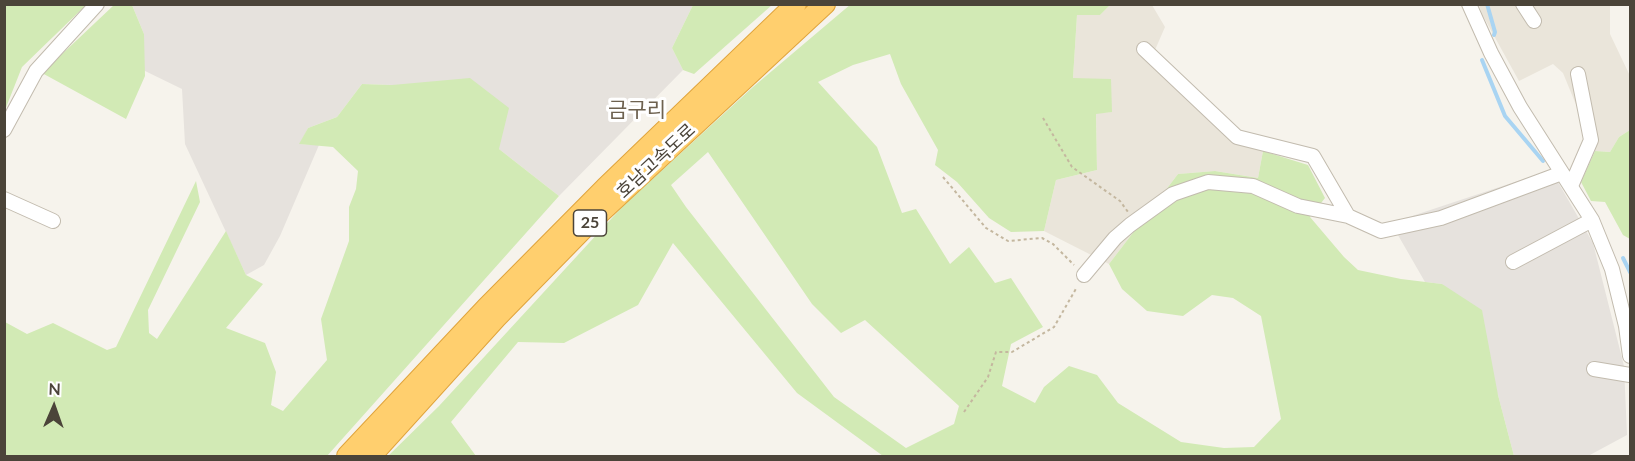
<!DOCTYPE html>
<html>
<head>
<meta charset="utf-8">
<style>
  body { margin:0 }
  #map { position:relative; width:1635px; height:461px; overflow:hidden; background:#f6f3ec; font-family:Lato,sans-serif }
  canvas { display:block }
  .frame { position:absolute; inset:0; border:6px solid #4b4439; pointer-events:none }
  .north { position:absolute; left:24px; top:377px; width:60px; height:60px; -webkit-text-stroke:4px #fff; paint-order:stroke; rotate:2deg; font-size:16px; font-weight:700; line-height:24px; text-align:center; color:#4b4439 }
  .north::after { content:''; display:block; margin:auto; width:21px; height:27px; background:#4b4439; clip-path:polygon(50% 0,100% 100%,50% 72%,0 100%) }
</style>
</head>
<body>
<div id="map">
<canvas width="1635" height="461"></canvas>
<div class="frame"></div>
<div class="north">N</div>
</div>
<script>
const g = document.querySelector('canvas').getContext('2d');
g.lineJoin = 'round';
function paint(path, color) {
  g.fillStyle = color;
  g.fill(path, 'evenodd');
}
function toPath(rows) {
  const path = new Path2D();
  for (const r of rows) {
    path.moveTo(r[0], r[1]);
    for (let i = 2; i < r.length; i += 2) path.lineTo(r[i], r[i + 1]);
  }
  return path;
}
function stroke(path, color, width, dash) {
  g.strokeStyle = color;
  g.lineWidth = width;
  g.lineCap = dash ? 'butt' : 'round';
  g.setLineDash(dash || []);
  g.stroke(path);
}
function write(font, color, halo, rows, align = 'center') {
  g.font = font + ' Lato,"Noto Sans KR",sans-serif';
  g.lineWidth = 6;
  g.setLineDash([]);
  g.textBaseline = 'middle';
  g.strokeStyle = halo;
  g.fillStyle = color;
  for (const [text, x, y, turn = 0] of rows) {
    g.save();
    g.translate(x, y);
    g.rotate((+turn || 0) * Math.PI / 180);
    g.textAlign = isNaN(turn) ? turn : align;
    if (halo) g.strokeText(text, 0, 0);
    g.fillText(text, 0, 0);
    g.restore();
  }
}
paint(toPath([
  [1110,5,1152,5,1165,27,1155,50,1238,132,1263,151,1258,178,1215,171,1178,174,1109,264,1044,231,1056,180,1097,170,1096,113,1111,112,1073,78,1077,15,1100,15],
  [1479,5,1610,5,1610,34,1630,76,1630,130,1619,137,1610,152,1595,151,1563,73,1553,64,1519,81,1482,14]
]), '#eae5da');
paint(toPath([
  [132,5,693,5,672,48,683,70,559,196,499,149,392,85,362,84,337,117,308,128,300,144,319,145,280,236,264,265,246,275,185,144,182,89,143,70,144,34],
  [1551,170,1593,243,1624,366,1627,435,1588,456,1514,456,1498,395,1442,284,1425,282,1391,223]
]), '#e6e2dd');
paint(toPath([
  [851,4,1110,5,1100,15,1077,15,1073,78,1111,79,1112,112,1096,114,1097,170,1056,180,1044,231,1011,232,989,218,957,182,935,165,938,150,901,84,890,54,853,65,818,82,877,147,902,213,916,209,950,264,969,247,995,283,1011,278,1043,327,1011,344,1002,386,1035,403,1044,387,1069,366,1097,375,1118,403,1181,442,1224,448,1254,447,1281,419,1261,316,1233,298,1212,295,1183,316,1147,311,1122,289,1109,264,1178,174,1215,171,1258,178,1263,151,1308,165,1325,198,1310,217,1344,257,1358,270,1401,279,1442,284,1482,310,1498,395,1514,456,883,456,797,393,673,243,638,305,564,343,518,342,451,422,476,456,388,456,439,406,623,206,753,87],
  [708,152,812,304,841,333,865,320,959,406,954,424,906,448,834,397,686,207,671,185],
  [4,5,86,5,22,67,5,110],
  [114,5,132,5,144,34,145,76,126,119,42,73],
  [693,5,693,4,772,5,694,74,683,70,672,48],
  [470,78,509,108,499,149,559,196,327,456,5,456,5,322,27,334,53,323,107,350,116,347,196,181,200,202,148,310,149,333,157,339,226,231,246,275,263,284,226,328,265,343,276,372,271,405,283,411,327,360,321,319,349,241,349,207,356,189,358,171,333,147,299,144,308,128,337,117,362,84,392,85],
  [1630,130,1630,239,1623,235,1605,202,1591,201,1581,182,1595,151,1610,152,1619,137]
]), '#d2eab5');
stroke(toPath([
  [1487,4,1495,32,1494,35],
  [1482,60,1505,116,1543,161],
  [1623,258,1630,272]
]), '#a9d4f2', 4);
const minor = toPath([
  [1469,4,1491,53,1520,107,1592,220,1612,269,1626,326,1630,356],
  [1523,4,1534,21],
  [1144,49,1237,137,1313,156,1348,216],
  [4,130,36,71,97,4],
  [1571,186,1591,140,1578,74],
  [4,199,53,221],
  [1513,262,1592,220],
  [1084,275,1115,238,1130,225,1173,194,1208,182,1253,186,1298,206,1348,216,1381,231,1441,218,1562,173],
  [1594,369,1630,375]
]);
const highway = toPath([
  [347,456,486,308,605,188,796,4],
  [371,456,496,318,585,227,825,4]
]);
stroke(minor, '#c2bbae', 16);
stroke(highway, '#e0a43c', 22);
stroke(toPath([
  [1043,118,1072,167,1120,201,1128,212],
  [943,177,986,228,1008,241,1042,238,1053,244,1074,265],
  [964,412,988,377,996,352,1012,352,1054,327,1077,287]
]), '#c4b79f', 2, [3, 3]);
stroke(minor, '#fff', 14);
stroke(highway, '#ffcf6e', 20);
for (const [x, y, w] of [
  [590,223,33]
]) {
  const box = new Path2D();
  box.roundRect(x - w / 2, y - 13, w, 26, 4.5);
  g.fillStyle = '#fff';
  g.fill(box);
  stroke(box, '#4b4439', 1.5);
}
write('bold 16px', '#4b4439', null, [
  ["25",590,223]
]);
write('18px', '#4b4439', '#fff', [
  ["호남고속도로",656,161,-43]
]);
write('21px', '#6e6250', '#fff', [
  ["금구리",637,110]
]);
</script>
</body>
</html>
